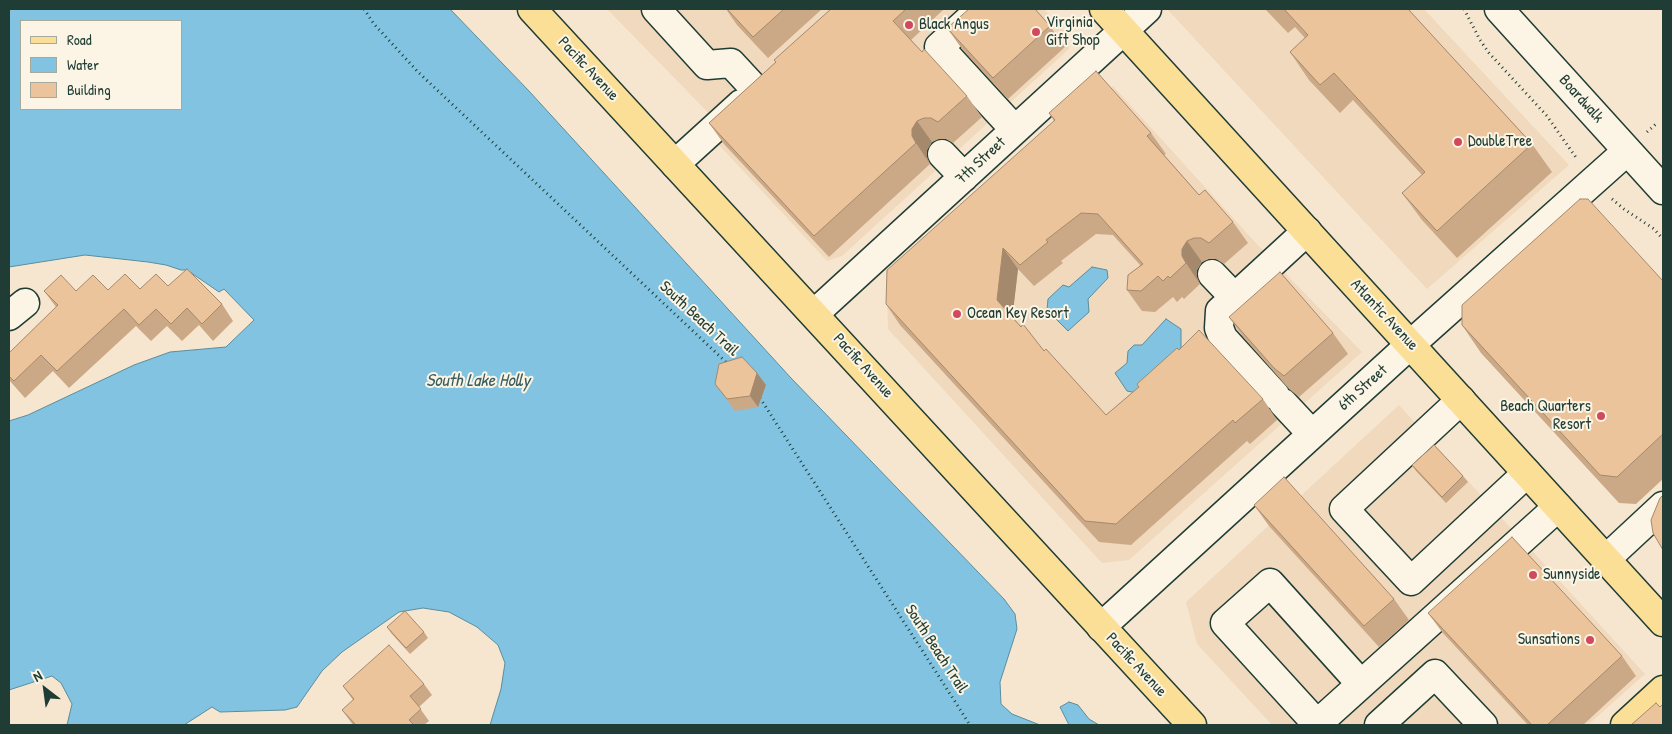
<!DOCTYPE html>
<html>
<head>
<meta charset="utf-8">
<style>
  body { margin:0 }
  #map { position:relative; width:1672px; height:734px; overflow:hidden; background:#f7e6cf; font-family:"Patrick Hand",sans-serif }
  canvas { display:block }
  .frame { position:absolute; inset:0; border:10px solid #1f3d34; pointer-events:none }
  .legend { position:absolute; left:20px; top:20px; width:162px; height:90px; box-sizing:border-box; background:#fcf5e5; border:1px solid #a4ab9e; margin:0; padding:6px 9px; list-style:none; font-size:15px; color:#1f3d34 }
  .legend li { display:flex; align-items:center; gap:10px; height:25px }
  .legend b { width:25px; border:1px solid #a4ab9e }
  .north { position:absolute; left:20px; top:664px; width:50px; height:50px; -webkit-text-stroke:4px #fcf5e5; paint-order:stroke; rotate:330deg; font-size:14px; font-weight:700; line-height:20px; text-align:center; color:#1f3d34 }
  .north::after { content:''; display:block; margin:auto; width:18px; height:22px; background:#1f3d34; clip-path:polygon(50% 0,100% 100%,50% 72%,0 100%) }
</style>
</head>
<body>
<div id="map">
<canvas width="1672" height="734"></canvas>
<div class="frame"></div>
<ul class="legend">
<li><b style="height:6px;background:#fbdf96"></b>Road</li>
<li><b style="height:14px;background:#81c3e1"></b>Water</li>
<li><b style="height:14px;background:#ecc49c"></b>Building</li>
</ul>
<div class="north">N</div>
</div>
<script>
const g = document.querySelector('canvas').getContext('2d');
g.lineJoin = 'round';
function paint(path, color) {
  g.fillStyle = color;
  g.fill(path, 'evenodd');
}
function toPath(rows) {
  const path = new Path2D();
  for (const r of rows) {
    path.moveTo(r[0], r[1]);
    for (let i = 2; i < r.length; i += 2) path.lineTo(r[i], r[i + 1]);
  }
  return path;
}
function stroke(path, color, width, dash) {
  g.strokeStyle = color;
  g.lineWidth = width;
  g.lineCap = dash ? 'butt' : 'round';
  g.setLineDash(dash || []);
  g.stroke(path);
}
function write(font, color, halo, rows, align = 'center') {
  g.font = font + ' "Patrick Hand",sans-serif';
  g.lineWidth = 4;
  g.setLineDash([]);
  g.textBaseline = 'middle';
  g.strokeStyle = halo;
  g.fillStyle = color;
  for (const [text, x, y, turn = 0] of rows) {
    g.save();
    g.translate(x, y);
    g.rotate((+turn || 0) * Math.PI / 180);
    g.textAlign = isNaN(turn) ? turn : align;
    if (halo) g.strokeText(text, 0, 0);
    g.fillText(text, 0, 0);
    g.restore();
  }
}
paint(toPath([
  [607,9,1044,9,1069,36,1069,49,842,256,827,261,719,145,727,132],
  [1167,9,1424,9,1569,165,1427,289],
  [1113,86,1255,242,1362,352,1129,560,1102,563,888,329,887,295],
  [1399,405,1518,536,1301,725,1272,725,1197,644,1186,602],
  [1526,544,1645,674,1588,725,1329,725]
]), '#f0d9bd');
const water = toPath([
  [9,9,450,9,529,91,791,378,1004,599,1015,614,1017,629,1000,682,1001,704,1012,714,1040,725,490,725,501,689,505,663,498,645,477,627,449,612,423,608,399,612,342,652,322,671,297,707,285,710,220,712,212,707,184,725,67,725,72,704,61,683,52,676,9,690,9,421,28,415,134,365,170,352,226,347,254,320,224,289,219,292,187,270,181,270,166,265,148,262,85,255,9,267,9,9],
  [21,21,181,21,181,109,21,109,21,21],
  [1092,267,1107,270,1108,278,1088,299,1089,312,1068,331,1047,310,1048,299,1063,285,1069,287,1092,267],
  [1166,319,1181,329,1181,348,1142,394,1127,391,1115,373,1127,363,1128,351,1134,345,1142,345,1166,319],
  [1069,702,1078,705,1089,719,1099,725,1069,725,1060,707,1069,702]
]);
paint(water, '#81c3e1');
stroke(water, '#5a8d9c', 1);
const minor = toPath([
  [656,9,707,65,731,63,756,90],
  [981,9,939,47,1015,130],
  [1499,9,1663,190],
  [942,154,964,177],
  [675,164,741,104],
  [1212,274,1234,297],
  [814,314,1147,9],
  [9,316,25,303],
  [1275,395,1223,338,1219,328,1220,311,1307,231],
  [1461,400,1344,509,1411,581,1527,473],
  [1283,403,1312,434],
  [1606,559,1663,506],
  [1101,627,1411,344,1627,151],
  [1317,724,1225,623,1270,583,1361,684],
  [1316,725,1558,507],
  [1379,725,1435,674,1483,725]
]);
const major = toPath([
  [1104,9,1663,622],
  [1625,725,1663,690]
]);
const highway = toPath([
  [532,9,1192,725]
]);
stroke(minor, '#1f3d34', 31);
stroke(major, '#1f3d34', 31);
stroke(highway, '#1f3d34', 31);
stroke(toPath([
  [364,9,374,24,418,72,728,364],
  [1464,9,1480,40,1489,53,1547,116,1577,159],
  [1647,132,1656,124],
  [1612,199,1624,209,1654,229,1663,239],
  [760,398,970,725]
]), '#1f3d34', 3, [1, 4]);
stroke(minor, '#fcf5e5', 28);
stroke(major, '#fbdf96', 28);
stroke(highway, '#fbdf96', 28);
paint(toPath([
  [726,9,822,9,768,58,737,25],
  [831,9,944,9,911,40,922,52,967,96,982,117,953,143,946,139,939,139,932,142,927,150,927,157,930,164,829,257,724,144,709,123,776,62],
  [1265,9,1408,9,1532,144,1552,172,1457,258,1422,220,1402,193,1422,175,1353,100,1340,113,1309,80,1290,52,1305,38,1295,27,1288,33],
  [1050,26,1065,47,1008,99,962,49,947,28],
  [1049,113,1151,133,1166,154,1164,155,1199,195,1233,222,1248,243,1224,264,1216,259,1209,259,1202,262,1197,270,1197,277,1200,284,1184,299,1182,297,1177,302,1173,297,1155,312,1142,311,1127,290,1140,265,1113,235,1096,234,1061,261,1063,263,1034,286,1018,269,1012,317,1106,415,1139,387,1179,350,1263,399,1277,420,1250,444,1247,441,1131,545,1099,542,900,325,886,304,1054,121],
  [1663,281,1663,479,1636,504,1619,503,1481,353,1462,325],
  [168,286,222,304,233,321,213,341,199,325,182,341,167,326,151,341,136,326,69,388,53,371,25,398,9,380,9,353,56,307,44,291,140,289],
  [1229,317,1333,333,1348,354,1299,397,1289,389,1244,338],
  [757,373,766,385,758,407,735,411,715,384],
  [1412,465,1463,476,1468,482,1446,503,1416,471],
  [1254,505,1394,599,1409,620,1379,647,1269,526],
  [1428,613,1622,656,1636,676,1583,725,1528,725,1442,632],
  [387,627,424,632,428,638,410,654,391,633],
  [424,684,432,695,419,707,429,721,424,725,353,725,342,710,353,700,343,686]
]), '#cba986');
paint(toPath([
  [917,121,932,142,927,150,927,157,930,164,916,143,912,136,912,129],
  [1187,241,1202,262,1197,270,1197,277,1200,284,1186,263,1182,256,1182,249],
  [1003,248,1018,269,1012,321,997,300],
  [757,373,766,385,758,407,750,396]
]), '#a5896d');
const building = toPath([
  [727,9,784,9,753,37,727,9],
  [831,9,906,9,893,21,922,52,924,49,967,96,938,122,931,118,924,118,917,121,912,129,912,136,916,143,814,236,709,123,776,62,774,60,831,9],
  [969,9,1035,9,1050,26,993,78,947,28,969,9],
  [1284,9,1408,9,1532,144,1437,231,1402,193,1425,172,1334,73,1320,85,1290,52,1308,35,1284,9],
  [1096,71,1151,133,1147,136,1199,195,1205,190,1233,222,1209,243,1201,238,1194,238,1187,241,1182,249,1182,256,1186,263,1170,278,1168,276,1163,281,1158,276,1141,291,1127,290,1128,275,1143,264,1098,214,1081,213,1046,240,1048,242,1020,265,1003,248,997,300,1021,327,1023,324,1044,351,1046,349,1106,415,1139,387,1137,384,1177,348,1179,350,1199,330,1263,399,1235,423,1233,420,1116,524,1085,521,886,304,887,270,1055,120,1049,113,1096,71],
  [1580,199,1588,199,1663,281,1663,434,1617,477,1600,475,1462,325,1462,305,1580,199],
  [187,269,222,304,202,324,187,308,171,324,156,309,139,325,124,309,57,371,41,355,14,381,9,376,9,353,58,305,44,291,61,275,76,291,93,275,108,290,125,274,140,289,156,274,168,286,187,269],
  [1280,272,1333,333,1284,376,1274,368,1229,317,1280,272],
  [742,357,757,373,750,396,727,399,715,384,719,364,742,357],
  [1434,445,1463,476,1442,497,1412,465,1434,445],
  [1284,477,1394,599,1364,626,1254,505,1284,477],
  [1663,495,1663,550,1653,533,1651,520,1660,498,1663,495],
  [1512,537,1622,656,1547,725,1532,725,1428,613,1512,537],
  [405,611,424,632,406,648,387,627,405,611],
  [389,645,424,684,410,696,421,709,409,720,414,725,356,725,342,710,354,699,343,686,389,645],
  [1656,703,1660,707,1663,704,1663,725,1631,725,1656,703]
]);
paint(building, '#ecc49c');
stroke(building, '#a5896d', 1);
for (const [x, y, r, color] of [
  [909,25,5,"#d1495b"],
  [1036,32,5,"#d1495b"],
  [1458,142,5,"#d1495b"],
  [957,314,5,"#d1495b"],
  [1601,416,5,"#d1495b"],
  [1533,575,5,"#d1495b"],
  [1590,640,5,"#d1495b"]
]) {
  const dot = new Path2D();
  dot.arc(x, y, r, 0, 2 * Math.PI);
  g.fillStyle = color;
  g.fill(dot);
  stroke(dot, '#fcf5e5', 2);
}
write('16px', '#1f3d34', '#fcf5e5', [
  ["Virginia",1046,23],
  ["Gift Shop",1046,41],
  ["Black Angus",919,25],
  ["DoubleTree",1468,142],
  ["Ocean Key Resort",967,314],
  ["Beach Quarters",1591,407,"right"],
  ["Resort",1591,425,"right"],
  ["Sunnyside",1543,575],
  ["Sunsations",1580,640,"right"]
], 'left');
write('16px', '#1f3d34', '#fcf5e5', [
  ["Pacific Avenue",588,69,47],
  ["Boardwalk",1581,99,48],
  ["7th Street",981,161,-43],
  ["Atlantic Avenue",1384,315,47],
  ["South Beach Trail",699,319,43],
  ["Pacific Avenue",863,366,48],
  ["6th Street",1363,388,-42],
  ["South Beach Trail",936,649,57],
  ["Pacific Avenue",1136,665,47]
]);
write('italic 18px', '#385e5f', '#fcf5e5', [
  ["South Lake Holly",478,381]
]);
</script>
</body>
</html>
